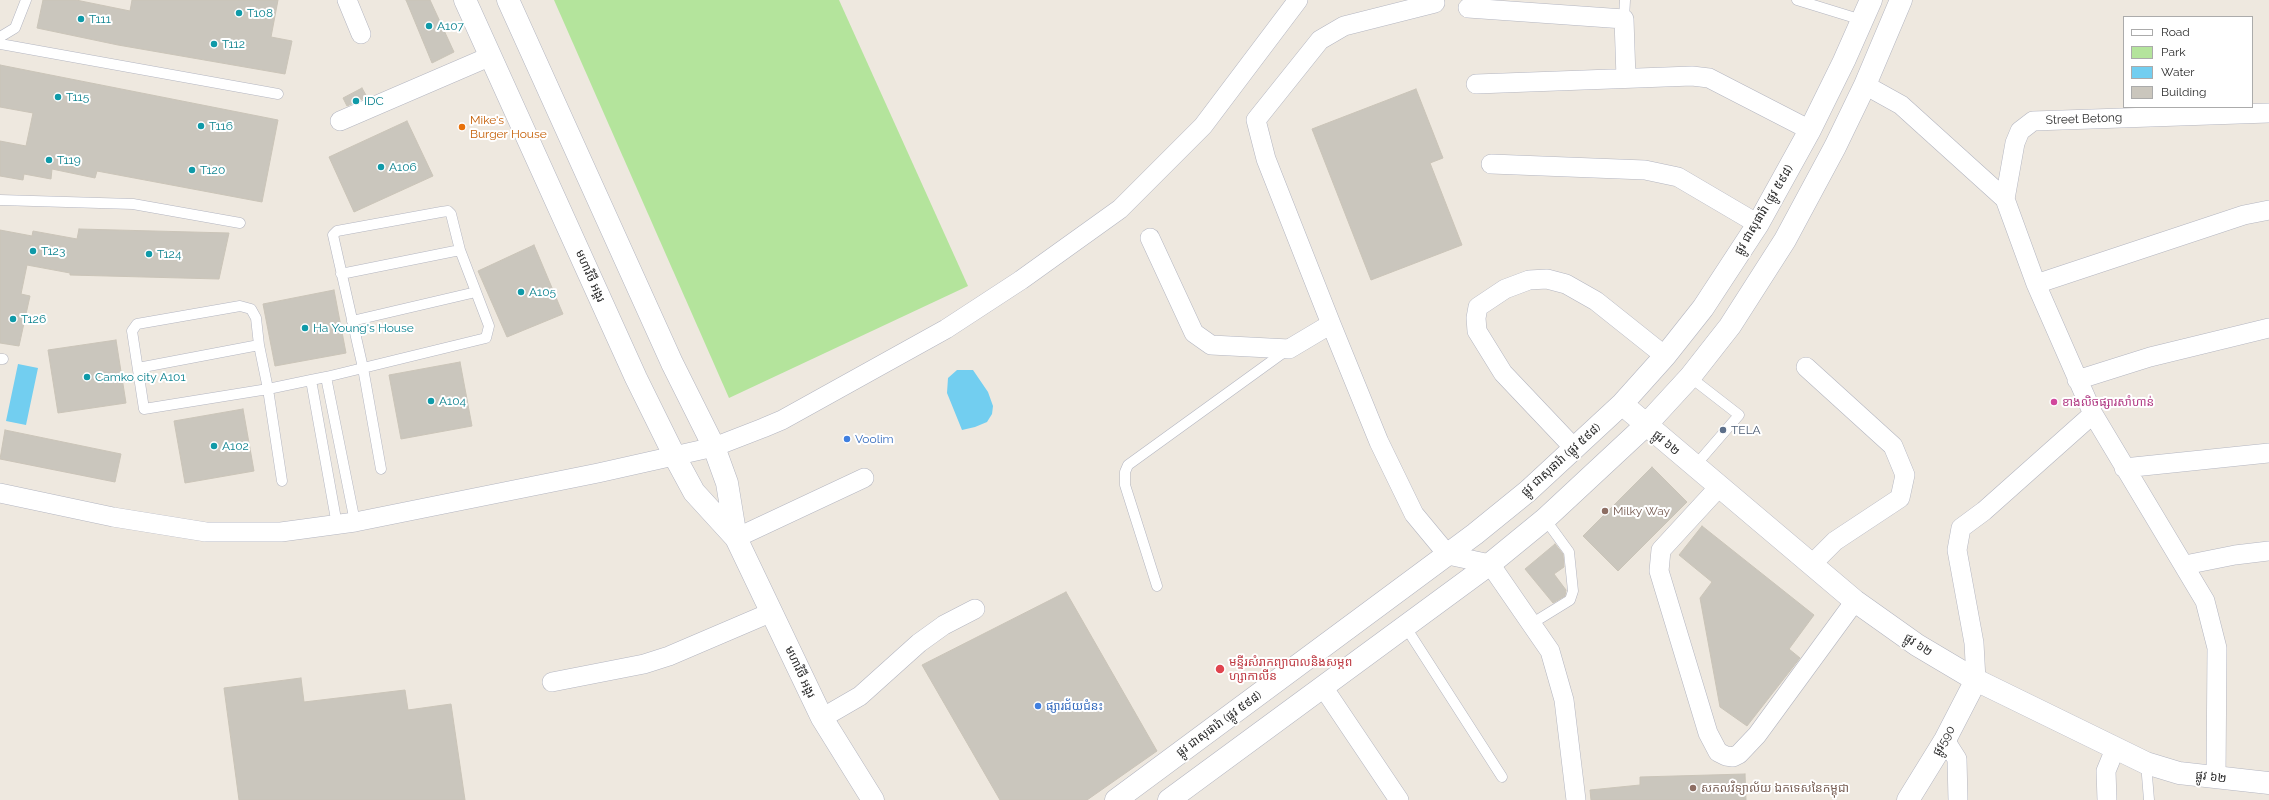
<!DOCTYPE html>
<html>
<head>
<meta charset="utf-8">
<style>
  body { margin:0 }
  #map { position:relative; width:2269px; height:800px; overflow:hidden; background:#eee8df; font-family:Raleway,sans-serif }
  canvas { display:block }
  .legend { position:absolute; left:2123px; top:16px; width:130px; height:92px; box-sizing:border-box; background:#fff; border:1px solid #ababab; margin:0; padding:5px 7px; list-style:none; font-size:12px; color:#2d2d2d }
  .legend li { display:flex; align-items:center; gap:8px; height:20px }
  .legend b { width:20px; border:1px solid #ababab }
</style>
</head>
<body>
<div id="map">
<canvas width="2269" height="800"></canvas>
<ul class="legend">
<li><b style="height:5px;background:#fff"></b>Road</li>
<li><b style="height:11px;background:#b4e49c"></b>Park</li>
<li><b style="height:11px;background:#72cef0"></b>Water</li>
<li><b style="height:11px;background:#cac6bd"></b>Building</li>
</ul>
</div>
<script>
const g = document.querySelector('canvas').getContext('2d');
g.lineJoin = 'round';
function paint(path, color) {
  g.fillStyle = color;
  g.fill(path, 'evenodd');
}
function toPath(rows) {
  const path = new Path2D();
  for (const r of rows) {
    path.moveTo(r[0], r[1]);
    for (let i = 2; i < r.length; i += 2) path.lineTo(r[i], r[i + 1]);
  }
  return path;
}
function stroke(path, color, width, dash) {
  g.strokeStyle = color;
  g.lineWidth = width;
  g.lineCap = dash ? 'butt' : 'round';
  g.setLineDash(dash || []);
  g.stroke(path);
}
function write(font, color, halo, rows, align = 'center') {
  g.font = font + ' Raleway,"Noto Sans Khmer",sans-serif';
  g.lineWidth = 4;
  g.setLineDash([]);
  g.textBaseline = 'middle';
  g.strokeStyle = halo;
  g.fillStyle = color;
  for (const [text, x, y, turn = 0] of rows) {
    g.save();
    g.translate(x, y);
    g.rotate((+turn || 0) * Math.PI / 180);
    g.textAlign = isNaN(turn) ? turn : align;
    if (halo) g.strokeText(text, 0, 0);
    g.fillText(text, 0, 0);
    g.restore();
  }
}
paint(toPath([
  [554,0,839,0,968,286,729,398]
]), '#b4e49c');
paint(toPath([
  [18,364,38,368,26,425,6,421],
  [957,370,973,370,988,392,993,406,992,414,987,422,975,427,962,430,947,393,948,378]
]), '#72cef0');
const building = toPath([
  [43,0,76,0,130,11,132,0,278,0,271,37,292,41,285,74,118,45,37,28,43,0],
  [406,0,430,0,454,52,432,63,406,0],
  [0,65,278,120,262,202,97,171,95,178,52,169,51,179,24,174,23,180,0,176,0,141,26,146,33,113,0,107,0,65],
  [362,88,367,97,347,106,343,98,362,88],
  [1416,89,1443,158,1430,163,1462,245,1371,280,1312,129,1416,89],
  [407,121,433,176,354,212,329,157,407,121],
  [79,229,229,233,219,279,70,275,70,273,27,265,21,294,30,296,19,346,0,343,0,230,32,236,33,231,77,239,79,229],
  [534,245,563,314,507,337,478,271,534,245],
  [334,290,346,353,275,366,263,304,334,290],
  [116,340,126,403,58,413,48,350,116,340],
  [460,362,472,426,401,439,389,375,460,362],
  [243,409,254,471,185,483,174,421,243,409],
  [5,430,121,454,115,482,0,459,5,430],
  [1652,467,1687,502,1618,571,1583,536,1652,467],
  [1702,526,1814,615,1789,649,1800,658,1747,726,1720,707,1700,598,1712,582,1679,555,1702,526],
  [1555,544,1563,554,1564,567,1554,574,1566,590,1565,596,1553,603,1525,569,1555,544],
  [1066,592,1157,751,1087,800,1000,800,922,665,1066,592],
  [301,678,304,702,405,690,408,710,451,704,465,800,239,800,224,688,301,678],
  [1745,774,1746,800,1591,800,1590,790,1640,785,1640,777,1745,774]
]);
paint(building, '#cac6bd');
stroke(building, '#cac4b8', 1);
const lane = toPath([
  [1797,0,1862,20],
  [1624,19,1625,0],
  [0,37,15,28,26,0],
  [0,44,278,94],
  [0,200,133,204,240,223],
  [341,274,460,250],
  [352,321,476,292],
  [0,359,3,359],
  [138,368,259,345],
  [326,377,363,368,486,338,489,326,460,250,451,214,448,211,441,212,337,231,333,235,363,368,381,469],
  [1690,377,1739,415,1694,467],
  [282,481,268,389,259,345,256,318,251,309,240,306,137,324,132,331,144,409,268,389,311,380],
  [337,525,311,380,326,377,355,522],
  [1157,586,1125,485,1125,472,1128,465,1287,350],
  [1531,624,1570,600,1573,591,1569,552,1545,519],
  [1405,626,1502,777],
  [2146,763,2149,800]
]);
const street = toPath([
  [347,0,361,34],
  [1435,3,1344,26,1320,40,1256,120,1266,159,1331,324,1379,442,1414,514,1448,555,1490,564,1550,651,1564,700,1576,800],
  [1468,8,1624,19,1626,78],
  [1476,84,1692,76,1709,78,1810,130],
  [1865,85,1901,105,2005,199,2036,284,2093,414,2205,601,2217,648,2216,778],
  [340,121,491,56],
  [1491,164,1645,170,1678,177,1758,224],
  [2005,199,2015,143,2020,131,2033,121,2269,113],
  [1150,238,1194,333,1211,345,1289,349,1331,324],
  [2036,284,2244,215,2269,210],
  [1806,367,1893,446,1905,475,1900,498,1835,541,1811,565],
  [2077,380,2150,357,2269,328],
  [1575,449,1503,373,1477,331,1476,318,1478,307,1505,289,1529,280,1547,279,1566,284,1596,301,1665,356],
  [2124,468,2269,453],
  [1719,487,1661,550,1659,571,1708,733,1718,752,1726,756,1733,757,1739,754,1757,735,1855,601],
  [0,493,113,517,206,532,281,532,355,522,598,473,714,447,763,428,782,420,946,329,1021,280,1120,209,1203,126,1298,0],
  [736,538,864,478],
  [2185,565,2235,555,2269,551],
  [1976,680,1974,643,1957,550,1961,528,1984,511,2093,414],
  [552,682,644,664,669,656,772,612],
  [1323,687,1399,800],
  [822,718,860,696,919,643,944,625,975,609],
  [1945,740,1957,759,1958,800],
  [2107,800,2106,771,2115,749]
]);
const secondary = toPath([
  [465,0,636,378,675,457,694,492,736,538],
  [508,0,672,363,714,447,727,483,736,538,822,718,873,800],
  [1622,404,1855,601,1917,645,1976,680,2146,763,2179,773,2269,783],
  [1116,800,1475,534,1528,491,1622,404,1665,356,1703,308,1758,224,1810,130,1844,61,1871,0],
  [1169,800,1490,564,1545,519,1645,426,1690,377,1730,326,1785,240,1835,147,1865,85,1901,0],
  [1908,800,1945,740,1976,680]
]);
stroke(lane, '#b3b5c0', 11);
stroke(street, '#b3b5c0', 20);
stroke(secondary, '#b3b5c0', 23);
stroke(lane, '#fff', 10);
stroke(street, '#fff', 19);
stroke(secondary, '#fff', 22);
for (const [x, y, r, color] of [
  [239,13,4,"#0f9aa8"],
  [81,19,4,"#0f9aa8"],
  [429,26,4,"#0f9aa8"],
  [214,44,4,"#0f9aa8"],
  [58,97,4,"#0f9aa8"],
  [356,101,4,"#0f9aa8"],
  [201,126,4,"#0f9aa8"],
  [462,127,4,"#e8710a"],
  [49,160,4,"#0f9aa8"],
  [381,167,4,"#0f9aa8"],
  [192,170,4,"#0f9aa8"],
  [33,251,4,"#0f9aa8"],
  [149,254,4,"#0f9aa8"],
  [521,292,4,"#0f9aa8"],
  [13,319,4,"#0f9aa8"],
  [305,328,4,"#0f9aa8"],
  [87,377,4,"#0f9aa8"],
  [431,401,4,"#0f9aa8"],
  [2054,402,4,"#d1479c"],
  [1723,430,4,"#5c6f8a"],
  [847,439,4,"#3f7fe0"],
  [214,446,4,"#0f9aa8"],
  [1605,511,4,"#8d6e63"],
  [1220,669,5,"#e0444e"],
  [1038,706,4,"#3f7fe0"],
  [1693,788,4,"#8d6e63"]
]) {
  const dot = new Path2D();
  dot.arc(x, y, r, 0, 2 * Math.PI);
  g.fillStyle = color;
  g.fill(dot);
  stroke(dot, '#fff', 1.5);
}
write('12px', '#0d838f', '#fff', [
  ["T108",247,13],
  ["T111",89,19],
  ["A107",437,26],
  ["T112",222,44],
  ["T115",66,97],
  ["IDC",364,101],
  ["T116",209,126],
  ["T119",57,160],
  ["A106",389,167],
  ["T120",200,170],
  ["T123",41,251],
  ["T124",157,254],
  ["A105",529,292],
  ["T126",21,319],
  ["Ha Young's House",313,328],
  ["Camko city A101",95,377],
  ["A104",439,401],
  ["A102",222,446]
], 'left');
write('12px', '#2d2d2d', '#fff', [
  ["Street Betong",2084,119,-2],
  ["ផ្លូវ ជាសុផារ៉ា (ផ្លូវ ៥៩៨)",1764,210,-59],
  ["មហាវិថី អង្គរ",590,276,66],
  ["ផ្លូវ ៦២",1666,443,40],
  ["ផ្លូវ ជាសុផារ៉ា (ផ្លូវ ៥៩៨)",1561,460,-42],
  ["ផ្លូវ ៦២",1918,645,33],
  ["មហាវិថី អង្គរ",800,672,65],
  ["ផ្លូវ ជាសុផារ៉ា (ផ្លូវ ៥៩៨)",1219,724,-36],
  ["ផ្លូវ590",1944,741,-60],
  ["ផ្លូវ ៦២",2211,777,7]
]);
write('12px', '#c56008', '#fff', [
  ["Mike's",470,120],
  ["Burger House",470,134]
], 'left');
write('12px', '#b23c85', '#fff', [
  ["ខាងលិចផ្សារសាំហាន់",2062,402]
], 'left');
write('12px', '#4e5e75', '#fff', [
  ["TELA",1731,430]
], 'left');
write('12px', '#366cbe', '#fff', [
  ["Voolim",855,439],
  ["ផ្សារជ័យជំនះ",1046,706]
], 'left');
write('12px', '#785e54', '#fff', [
  ["Milky Way",1613,511],
  ["សកលវិទ្យាល័យ ឯកទេសនៃកម្ពុជា",1701,788]
], 'left');
write('12px', '#be3a42', '#fff', [
  ["មន្ទីរសំរាកព្យាបាលនិងសម្ភព",1229,662],
  ["ហ្សាកាលីន",1229,676]
], 'left');
</script>
</body>
</html>
